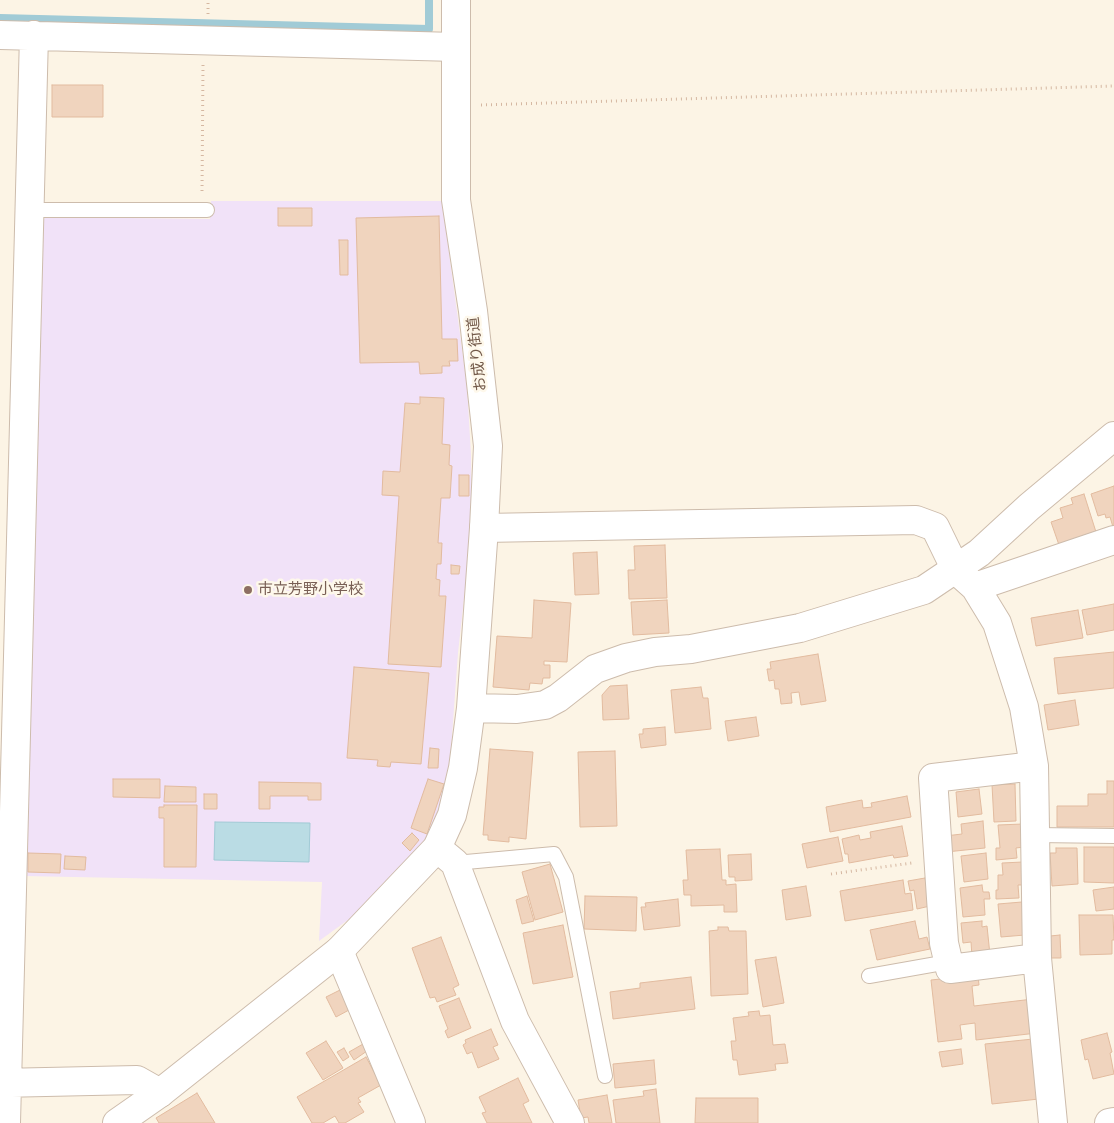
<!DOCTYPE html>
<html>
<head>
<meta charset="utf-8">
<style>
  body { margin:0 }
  canvas { display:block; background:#fcf4e5 }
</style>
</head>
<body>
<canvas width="1114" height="1123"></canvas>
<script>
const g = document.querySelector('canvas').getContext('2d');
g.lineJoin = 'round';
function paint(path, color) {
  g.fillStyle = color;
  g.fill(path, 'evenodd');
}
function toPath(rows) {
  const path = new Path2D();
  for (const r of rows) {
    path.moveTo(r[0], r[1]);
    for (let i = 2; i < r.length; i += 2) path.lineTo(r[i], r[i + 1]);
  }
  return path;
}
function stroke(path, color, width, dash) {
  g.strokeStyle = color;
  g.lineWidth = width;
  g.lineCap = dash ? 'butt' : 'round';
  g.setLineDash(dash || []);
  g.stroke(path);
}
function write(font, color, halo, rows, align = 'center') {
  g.font = font + ' Jost,"Noto Sans JP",sans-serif';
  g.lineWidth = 5;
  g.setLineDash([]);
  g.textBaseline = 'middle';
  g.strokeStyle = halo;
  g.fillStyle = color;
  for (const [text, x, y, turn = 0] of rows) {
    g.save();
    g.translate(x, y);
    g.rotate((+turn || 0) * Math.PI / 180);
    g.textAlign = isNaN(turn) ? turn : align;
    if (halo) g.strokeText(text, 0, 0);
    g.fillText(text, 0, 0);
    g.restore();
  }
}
paint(toPath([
  [211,201,442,201,467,386,471,455,472,526,458,653,449,777,442,803,427,838,352,917,319,941,322,882,24,876,40,224,46,217,210,219]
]), '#f1e2f8');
const water = toPath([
  [215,822,310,823,309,862,214,860,215,822]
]);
paint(water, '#badce4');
stroke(water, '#a1cbd6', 1);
stroke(toPath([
  [0,18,429,29,429,0]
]), '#a1cbd6', 8);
const building = toPath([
  [52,85,103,85,103,117,52,117,52,85],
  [278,208,312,208,312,226,278,226,278,208],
  [439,216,442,339,457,339,458,361,449,361,450,366,442,366,442,373,420,374,419,362,360,363,356,218,439,216],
  [339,240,348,240,348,275,340,275,339,240],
  [420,397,444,398,442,444,450,445,449,465,452,466,450,498,441,498,438,543,442,543,441,564,437,564,436,579,440,580,439,596,446,596,441,667,388,664,399,496,382,495,383,471,400,472,405,403,420,404,420,397],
  [459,475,469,475,469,496,459,496,459,475],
  [1114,486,1114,527,1113,527,1110,517,1106,518,1105,514,1098,516,1091,494,1114,486],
  [1084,494,1096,532,1059,545,1051,522,1063,518,1060,508,1073,504,1071,498,1084,494],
  [665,545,667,598,629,599,628,570,635,570,634,546,665,545],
  [597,552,599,594,575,595,573,553,597,552],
  [451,565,460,566,459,574,451,574,451,565],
  [534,600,571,603,567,662,544,661,544,665,550,665,550,678,543,678,542,684,530,683,529,690,493,687,497,636,532,638,534,600],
  [667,600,669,633,633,635,631,602,667,600],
  [1114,604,1114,630,1087,635,1082,610,1114,604],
  [1078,610,1083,638,1036,646,1031,618,1078,610],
  [1114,652,1114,688,1058,694,1054,658,1114,652],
  [818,654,826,701,801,705,799,692,791,693,792,703,781,704,779,689,775,689,774,680,769,681,767,669,771,669,770,662,818,654],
  [354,667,429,673,421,764,391,762,390,767,377,766,378,760,347,758,354,667],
  [627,685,629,719,603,720,602,695,610,686,627,685],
  [701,687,703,698,708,698,711,729,675,733,671,690,701,687],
  [1075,700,1079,725,1048,730,1044,705,1075,700],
  [756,717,759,736,728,741,725,721,756,717],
  [665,727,666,745,641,748,639,734,643,734,643,729,665,727],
  [430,748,439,749,438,768,428,768,430,748],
  [490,749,533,752,526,839,509,837,509,842,488,840,488,835,483,835,490,749],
  [615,751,617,826,580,827,578,752,615,751],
  [113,779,160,779,160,798,113,797,113,779],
  [428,779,444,784,427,834,411,828,428,779],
  [1107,781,1114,781,1114,827,1057,827,1057,806,1088,806,1088,794,1107,794,1107,781],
  [259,782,321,783,321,800,308,800,308,796,270,796,270,809,259,809,259,782],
  [1015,784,1016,821,994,822,992,785,1015,784],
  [165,786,196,787,196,802,164,802,165,786],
  [979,789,982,814,958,817,956,792,979,789],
  [204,794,217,794,217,809,204,809,204,794],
  [907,796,911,817,830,832,826,807,862,800,863,808,872,807,871,803,907,796],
  [164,805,197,805,196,867,164,867,164,818,159,818,159,807,164,807,164,805],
  [983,821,985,848,946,852,945,836,962,834,961,824,983,821],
  [1023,824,1024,847,1016,848,1017,858,996,860,996,848,1000,848,998,825,1023,824],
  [902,826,908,856,894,858,893,855,849,863,848,854,845,854,842,839,859,835,860,840,871,838,870,832,902,826],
  [412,833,419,840,410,851,402,843,412,833],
  [838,837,843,861,807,868,802,844,838,837],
  [1084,847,1114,847,1114,883,1084,882,1084,847],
  [1056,848,1077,848,1078,884,1052,886,1050,853,1056,853,1056,848],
  [720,849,722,880,726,880,726,885,736,884,737,912,724,912,724,905,691,906,691,895,684,895,683,880,688,880,686,850,720,849],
  [28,853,61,854,60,873,28,872,28,853],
  [986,853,988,879,964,882,961,856,986,853],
  [751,854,752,880,735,881,735,877,729,877,728,855,751,854],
  [65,856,86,857,85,870,64,869,65,856],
  [1023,862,1024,885,1018,885,1019,898,996,899,996,890,998,890,998,875,1003,875,1002,863,1023,862],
  [550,864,563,912,535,920,522,872,550,864],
  [925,878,930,906,917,909,914,890,910,891,908,881,925,878],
  [903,880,905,894,911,893,913,910,845,921,840,891,903,880],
  [982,885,983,892,989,892,990,899,984,899,985,915,963,917,960,888,982,885],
  [806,886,811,916,786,920,782,890,806,886],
  [1114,887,1114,909,1096,911,1093,890,1114,887],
  [527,896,534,921,522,924,516,900,527,896],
  [585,896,637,897,636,931,584,929,585,896],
  [678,899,680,926,644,930,641,907,646,907,645,903,678,899],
  [1022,902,1025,935,1001,937,998,904,1022,902],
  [1079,915,1113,915,1114,940,1112,940,1112,954,1080,955,1079,915],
  [915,921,919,939,927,937,930,949,877,960,870,930,915,921],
  [982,921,982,927,987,926,990,955,972,957,971,942,963,943,961,923,982,921],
  [563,925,573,977,533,984,523,933,563,925],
  [718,927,728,927,729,931,746,931,748,994,711,996,709,931,718,930,718,927],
  [1060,935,1061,958,1051,958,1050,936,1060,935],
  [441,937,459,985,453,988,456,995,437,1002,435,997,430,998,412,948,441,937],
  [776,957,784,1003,763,1007,755,960,776,957],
  [978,975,979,985,972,986,974,1006,1033,999,1037,1033,976,1040,975,1023,960,1025,962,1039,938,1042,931,980,978,975],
  [691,977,695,1009,613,1019,610,992,640,988,640,983,691,977],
  [340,990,349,1010,336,1017,326,997,340,990],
  [459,998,471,1028,448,1038,445,1031,448,1029,439,1006,459,998],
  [759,1011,760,1016,770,1015,773,1045,785,1044,788,1063,775,1064,776,1070,739,1075,737,1060,733,1060,731,1041,736,1041,733,1018,749,1016,748,1012,759,1011],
  [491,1029,498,1045,493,1047,499,1059,478,1068,472,1052,467,1054,463,1045,466,1043,465,1040,491,1029],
  [1107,1033,1112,1052,1110,1053,1114,1074,1093,1079,1088,1059,1085,1060,1081,1040,1107,1033],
  [1033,1039,1039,1099,992,1104,985,1044,1033,1039],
  [326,1041,343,1068,323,1080,306,1053,326,1041],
  [363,1044,367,1051,354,1060,349,1052,363,1044],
  [344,1048,349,1057,343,1061,337,1052,344,1048],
  [961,1049,963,1064,942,1067,939,1052,961,1049],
  [366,1057,381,1085,358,1098,361,1102,358,1103,364,1112,345,1123,339,1123,335,1116,323,1123,312,1123,297,1097,366,1057],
  [654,1060,656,1084,615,1088,613,1064,654,1060],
  [518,1078,529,1101,523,1104,532,1123,487,1123,482,1113,486,1112,479,1097,518,1078],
  [656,1089,660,1123,616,1123,613,1100,644,1096,643,1091,656,1089],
  [197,1093,215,1123,159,1123,156,1118,197,1093],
  [607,1095,612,1123,589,1123,588,1117,581,1118,578,1100,607,1095],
  [696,1098,758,1098,758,1123,695,1123,696,1098]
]);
paint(building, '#f0d4be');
stroke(building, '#e2bb9f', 1);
const service = toPath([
  [29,210,207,210],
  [1036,835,1114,836],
  [455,863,554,854,566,877,605,1076],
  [869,976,948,962]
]);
const minor = toPath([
  [0,35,456,47],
  [484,528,916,520,935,527,956,570,975,587,997,623,1024,707,1034,766,1037,958,1053,1123],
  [975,587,1114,540],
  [1034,766,933,778,944,943,950,969,1037,958],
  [437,848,455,863,515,1021,570,1123],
  [339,951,411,1123],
  [0,1083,137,1080,160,1093],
  [6,1123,34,35]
]);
const tertiary = toPath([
  [471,708,517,709,545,705,558,698,595,669,626,658,655,652,691,649,800,628,924,590,979,553,1029,507,1114,436],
  [117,1123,160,1093,339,951,437,848,452,815,463,768,471,708,484,528,488,446,473,311,456,200,456,0],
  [1109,1123,1114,1122]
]);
stroke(service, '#cdbcac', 16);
stroke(minor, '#cdbcac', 30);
stroke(tertiary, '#cdbcac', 30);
stroke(toPath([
  [208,14,208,0],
  [481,105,1114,86],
  [202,191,203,65],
  [831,874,912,863]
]), '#d5b7a1', 3, [1, 4]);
stroke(service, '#fff', 14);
stroke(minor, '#fff', 28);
stroke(tertiary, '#fff', 28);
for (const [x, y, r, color] of [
  [248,590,5,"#8d6e63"]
]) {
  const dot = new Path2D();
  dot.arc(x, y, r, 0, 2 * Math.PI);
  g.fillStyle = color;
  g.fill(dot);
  stroke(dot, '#fef8eb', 2);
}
write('15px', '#745b4b', '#fef8eb', [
  ["お成り街道",478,354,-96]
]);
write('15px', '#785e54', '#fef8eb', [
  ["市立芳野小学校",258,590]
], 'left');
</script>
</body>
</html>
